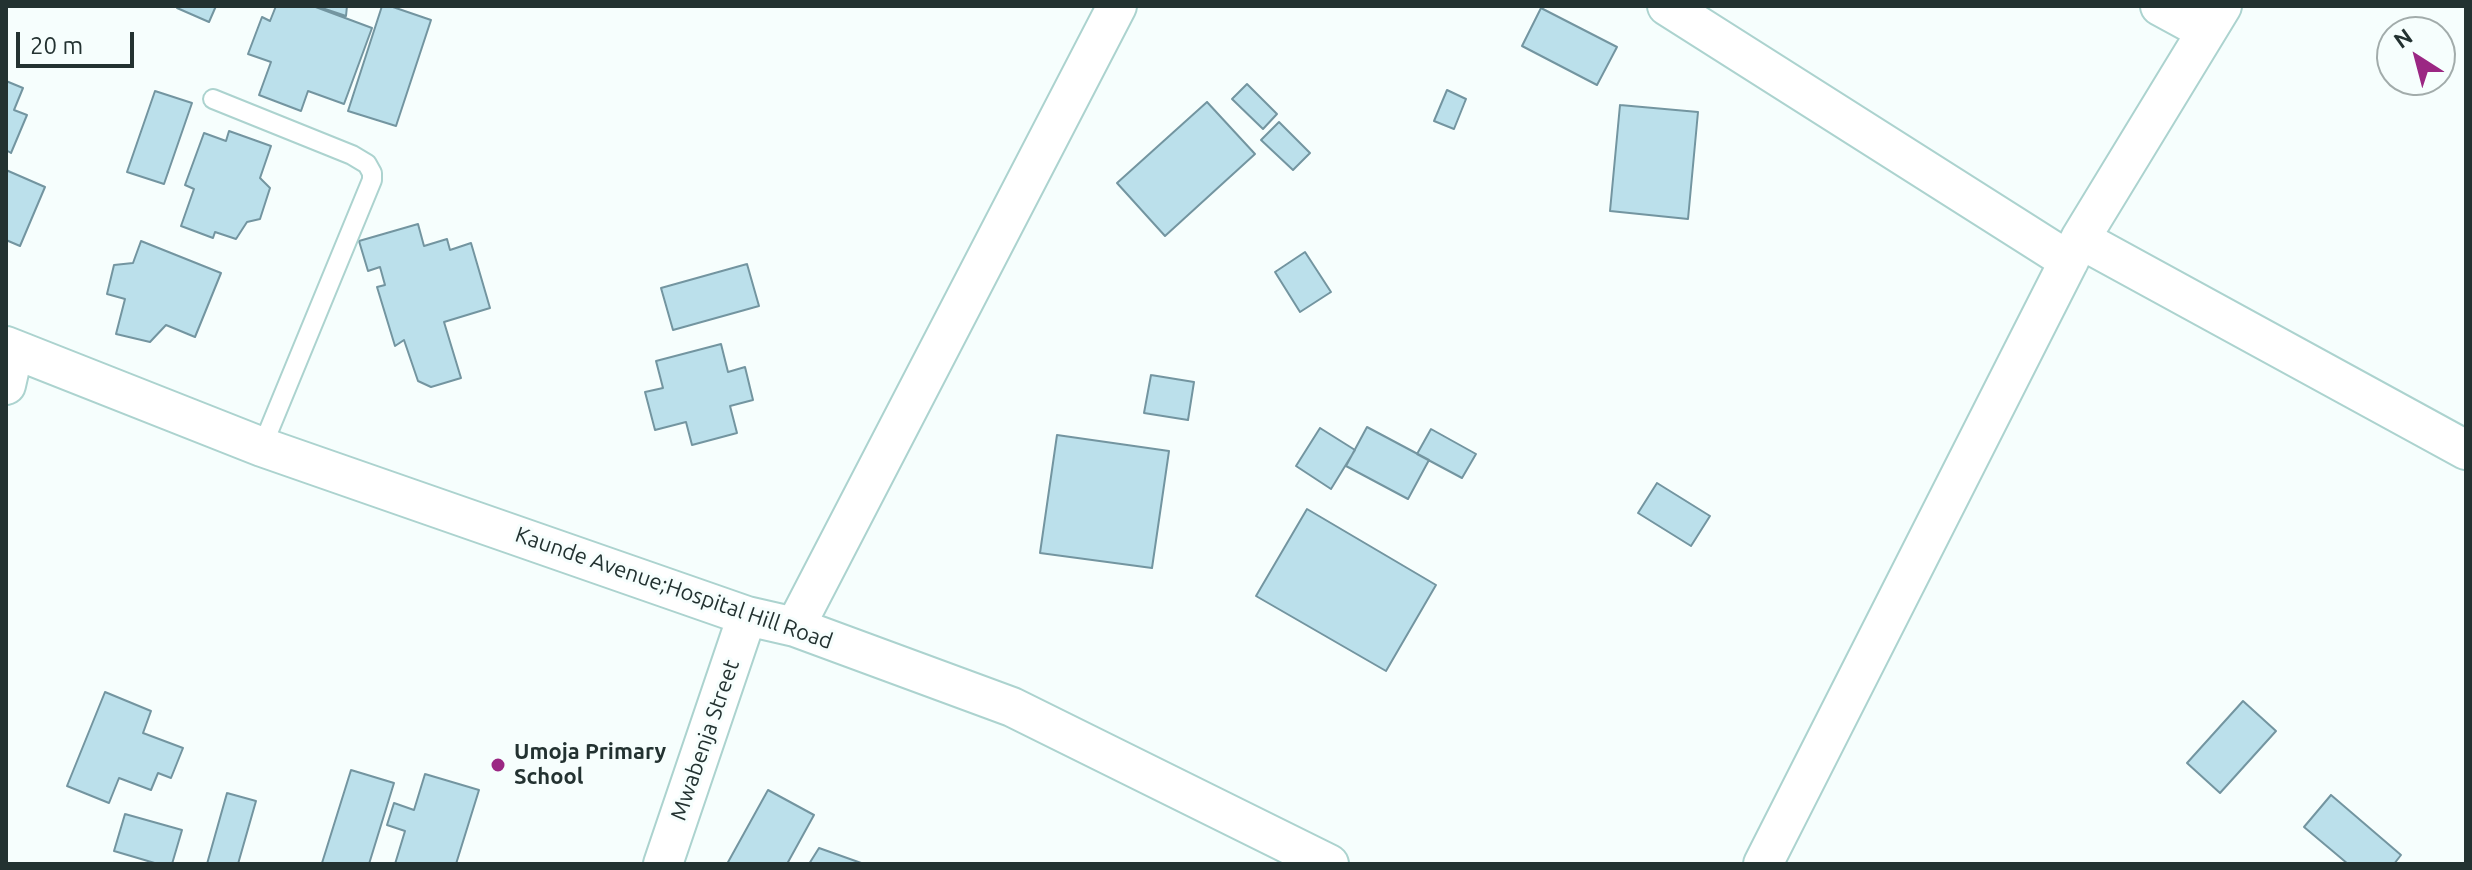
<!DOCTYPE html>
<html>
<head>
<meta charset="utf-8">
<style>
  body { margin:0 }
  #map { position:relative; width:2472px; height:870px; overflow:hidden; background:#f6fefd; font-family:Ubuntu,sans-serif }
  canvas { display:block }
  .frame { position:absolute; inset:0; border:8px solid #233231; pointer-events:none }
  .north { position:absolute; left:2376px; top:16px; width:80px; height:80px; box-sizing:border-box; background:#f6fefd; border:2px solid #a2acab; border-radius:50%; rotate:324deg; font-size:22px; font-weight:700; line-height:32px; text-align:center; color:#233231 }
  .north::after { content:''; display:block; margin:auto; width:28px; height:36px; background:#9b2783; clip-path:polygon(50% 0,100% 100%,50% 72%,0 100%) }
  .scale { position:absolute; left:16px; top:32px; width:118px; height:36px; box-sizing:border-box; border:4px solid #233231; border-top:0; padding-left:10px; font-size:24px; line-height:28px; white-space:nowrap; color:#233231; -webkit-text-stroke:6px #f6fefd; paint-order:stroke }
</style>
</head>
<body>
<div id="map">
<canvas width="2472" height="870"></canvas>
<div class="frame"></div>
<div class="north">N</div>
<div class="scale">20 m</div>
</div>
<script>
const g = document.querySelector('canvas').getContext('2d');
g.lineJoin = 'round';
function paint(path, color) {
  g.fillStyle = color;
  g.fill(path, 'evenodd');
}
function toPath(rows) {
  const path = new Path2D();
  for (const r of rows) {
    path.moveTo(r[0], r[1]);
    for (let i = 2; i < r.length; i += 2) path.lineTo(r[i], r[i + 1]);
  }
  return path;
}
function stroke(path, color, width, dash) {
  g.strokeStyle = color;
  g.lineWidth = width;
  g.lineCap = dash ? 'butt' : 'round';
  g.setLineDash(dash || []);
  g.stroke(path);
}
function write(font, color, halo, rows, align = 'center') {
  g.font = font + ' Ubuntu,sans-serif';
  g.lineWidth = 6;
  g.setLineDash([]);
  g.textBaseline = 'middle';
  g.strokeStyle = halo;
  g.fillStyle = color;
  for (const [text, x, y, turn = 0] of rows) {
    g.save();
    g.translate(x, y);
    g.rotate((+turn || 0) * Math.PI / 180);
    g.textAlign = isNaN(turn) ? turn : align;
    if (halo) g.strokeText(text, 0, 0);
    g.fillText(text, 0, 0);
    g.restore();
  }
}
const building = toPath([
  [178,6,216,6,209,22,177,8,178,6],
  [276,6,313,6,372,28,344,104,308,91,301,111,259,95,271,62,248,54,262,17,270,21,276,6],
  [316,6,347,6,346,16,316,6],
  [382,6,390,6,431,20,396,126,348,111,382,6],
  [1541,8,1617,47,1597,85,1522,46,1541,8],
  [6,81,23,88,14,110,27,115,11,153,6,150,6,81],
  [1247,84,1277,114,1263,129,1232,99,1247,84],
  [1447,90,1466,99,1454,129,1434,121,1447,90],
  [155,91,192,103,164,184,127,172,155,91],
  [1207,102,1255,154,1165,236,1117,183,1207,102],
  [1620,105,1698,112,1688,219,1610,211,1620,105],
  [1279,122,1310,153,1293,170,1261,140,1279,122],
  [229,131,271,146,260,178,270,188,260,219,247,222,236,239,215,232,213,238,181,226,194,189,185,185,204,133,226,141,229,131],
  [6,170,45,187,20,246,6,240,6,170],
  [418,224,424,246,447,239,450,250,471,243,490,308,444,322,461,378,431,387,418,381,404,340,395,346,377,287,385,285,380,267,368,271,359,241,418,224],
  [141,241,221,273,195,337,166,325,150,342,116,334,125,299,107,294,114,265,133,263,141,241],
  [1305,252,1331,292,1300,312,1275,272,1305,252],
  [747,264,759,306,673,330,661,288,747,264],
  [721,344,728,372,745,367,753,400,730,406,737,433,692,445,686,422,655,430,645,392,663,388,656,361,721,344],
  [1151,375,1194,382,1188,420,1144,413,1151,375],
  [1367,427,1429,460,1408,499,1346,466,1367,427],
  [1320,428,1355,450,1331,489,1296,466,1320,428],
  [1431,429,1476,454,1462,478,1417,454,1431,429],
  [1057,435,1169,451,1152,568,1040,553,1057,435],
  [1657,483,1710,516,1691,546,1638,513,1657,483],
  [1307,509,1436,585,1386,671,1256,596,1307,509],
  [105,692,151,711,143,733,183,748,171,778,158,773,151,790,119,778,109,803,67,786,105,692],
  [2243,701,2276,731,2220,793,2187,763,2243,701],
  [351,770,394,783,369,864,322,863,351,770],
  [425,774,479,790,456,864,395,864,405,831,387,825,394,803,414,810,425,774],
  [768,790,814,815,787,864,727,864,768,790],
  [227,793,256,801,238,864,207,864,227,793],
  [2331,795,2401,855,2394,864,2348,864,2304,827,2331,795],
  [125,814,182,830,172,864,158,864,114,851,125,814],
  [819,848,864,864,809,864,819,848]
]);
paint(building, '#bbe0eb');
stroke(building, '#7395a0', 2);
const service = toPath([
  [213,99,352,155,367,164,372,173,372,180,262,447]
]);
const minor = toPath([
  [1667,6,2069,261],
  [2160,6,2206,31],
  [2080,239,2466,450],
  [6,346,262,447,747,616,795,627,1012,707,1329,864],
  [6,385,14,350],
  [795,627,1117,6],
  [663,864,747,616],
  [1763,864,2080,239,2222,6]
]);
stroke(service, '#acd3cf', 22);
stroke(minor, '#acd3cf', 42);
stroke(service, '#fff', 18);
stroke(minor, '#fff', 38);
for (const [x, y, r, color] of [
  [498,765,8,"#9b2783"]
]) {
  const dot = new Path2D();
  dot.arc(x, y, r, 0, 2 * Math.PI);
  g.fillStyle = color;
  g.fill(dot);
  stroke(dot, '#f6fefd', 3);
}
write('22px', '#233231', '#f6fefd', [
  ["Kaunde Avenue;Hospital Hill Road",674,588,19],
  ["Mwabenja Street",705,740,-71]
]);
write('bold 22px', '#233231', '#f6fefd', [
  ["Umoja Primary",514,752],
  ["School",514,777]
], 'left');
</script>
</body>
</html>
